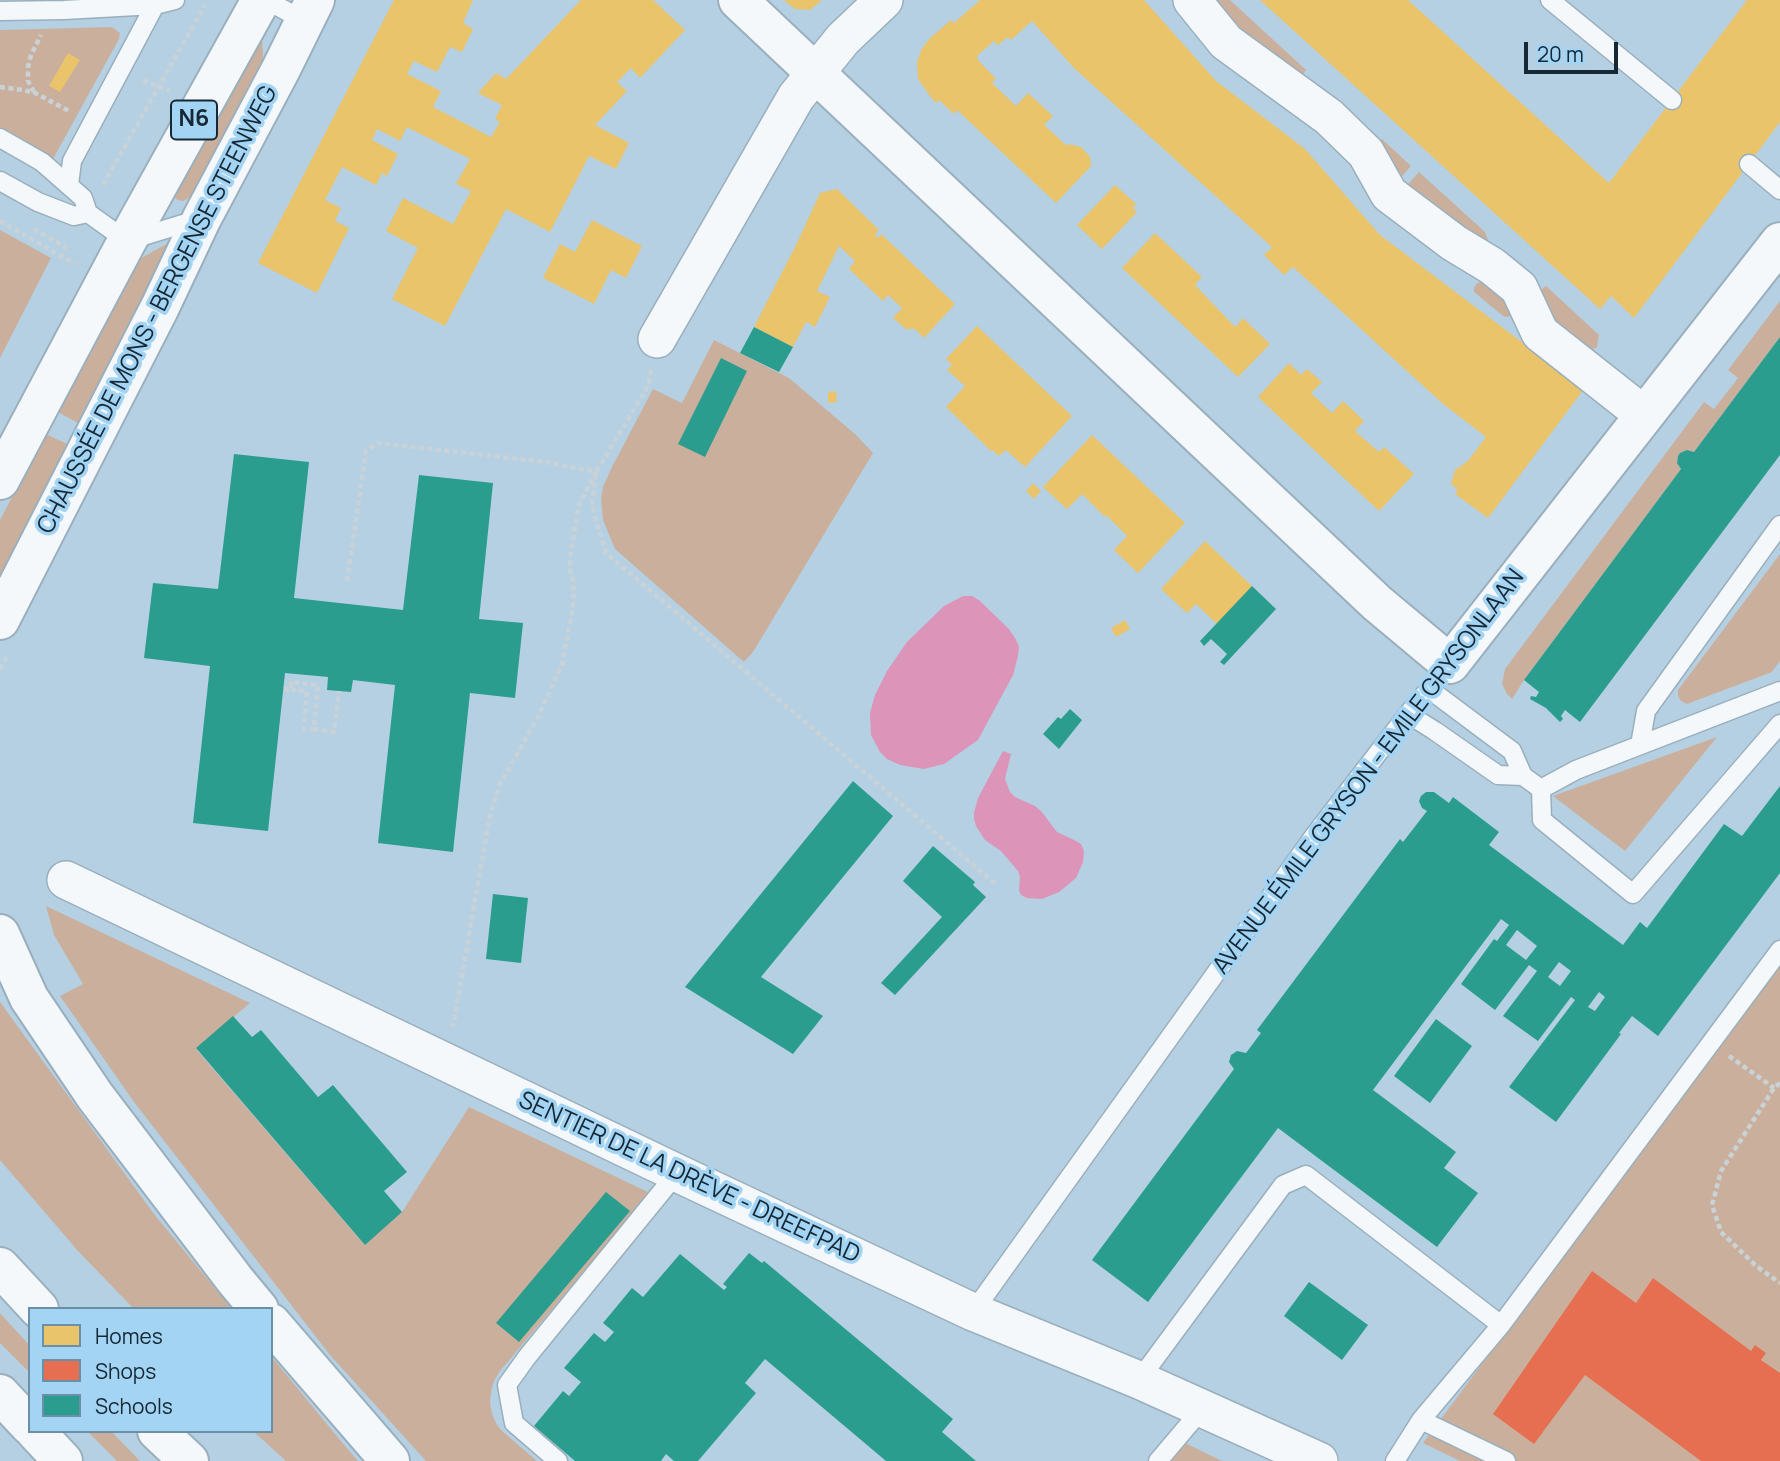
<!DOCTYPE html>
<html>
<head>
<meta charset="utf-8">
<style>
  body { margin:0 }
  #map { position:relative; width:1780px; height:1461px; overflow:hidden; background:#b5d0e2; font-family:Manrope,sans-serif }
  canvas { display:block }
  .legend { position:absolute; left:28px; top:1307px; width:245px; height:126px; box-sizing:border-box; background:#a3d4f4; border:2px solid #6a8fa7; margin:0; padding:9px 12px; list-style:none; font-size:21px; color:#152834 }
  .legend li { display:flex; align-items:center; gap:14px; height:35px }
  .legend b { width:35px; border:2px solid #6a8fa7 }
  .scale { position:absolute; left:1524px; top:42px; width:94px; height:32px; box-sizing:border-box; border:4px solid #152834; border-top:0; padding-left:9px; font-size:21px; line-height:24px; white-space:nowrap; color:#152834; -webkit-text-stroke:5px #a3d4f4; paint-order:stroke }
</style>
</head>
<body>
<div id="map">
<canvas width="1780" height="1461"></canvas>
<ul class="legend">
<li><b style="height:19px;background:#e9c46a"></b>Homes</li>
<li><b style="height:19px;background:#e76f51"></b>Shops</li>
<li><b style="height:19px;background:#2a9d8f"></b>Schools</li>
</ul>
<div class="scale">20 m</div>
</div>
<script>
const g = document.querySelector('canvas').getContext('2d');
g.lineJoin = 'round';
function paint(path, color) {
  g.fillStyle = color;
  g.fill(path, 'evenodd');
}
function toPath(rows) {
  const path = new Path2D();
  for (const r of rows) {
    path.moveTo(r[0], r[1]);
    for (let i = 2; i < r.length; i += 2) path.lineTo(r[i], r[i + 1]);
  }
  return path;
}
function stroke(path, color, width, dash) {
  g.strokeStyle = color;
  g.lineWidth = width;
  g.lineCap = dash ? 'butt' : 'round';
  g.setLineDash(dash || []);
  g.stroke(path);
}
function write(font, color, halo, rows, align = 'center') {
  g.font = font + ' Manrope,sans-serif';
  g.lineWidth = 7;
  g.setLineDash([]);
  g.textBaseline = 'middle';
  g.strokeStyle = halo;
  g.fillStyle = color;
  for (const [text, x, y, turn = 0] of rows) {
    g.save();
    g.translate(x, y);
    g.rotate((+turn || 0) * Math.PI / 180);
    g.textAlign = isNaN(turn) ? turn : align;
    if (halo) g.strokeText(text, 0, 0);
    g.fillText(text, 0, 0);
    g.restore();
  }
}
paint(toPath([
  [1205,0,1230,0,1306,70,1300,78,1250,49],
  [112,27,120,33,119,39,53,159,0,129,0,30],
  [262,37,264,75,201,192,183,201,178,200,174,197,174,193],
  [1382,139,1411,166,1395,184,1378,142],
  [1419,172,1485,232,1488,240,1487,241,1477,238,1402,191],
  [0,230,51,258,0,358],
  [170,242,82,422,78,423,58,412,134,262],
  [1482,282,1502,294,1512,314,1508,317,1503,316,1474,292,1474,288,1477,283],
  [1546,286,1599,335,1597,347,1592,350,1585,349,1563,341,1540,299,1541,290],
  [1780,301,1780,337,1694,452,1687,450,1680,453,1678,456,1677,463,1681,469,1524,680,1512,699,1507,694,1502,684,1505,669,1704,402,1714,409,1738,378,1728,370],
  [714,340,789,378,855,434,873,453,753,652,744,662,615,549,603,520,601,499,603,487,612,467,653,389,682,403],
  [48,435,67,444,68,447,0,584,0,520,44,436],
  [1780,554,1780,661,1772,672,1687,704,1681,701,1678,696,1678,690],
  [1717,737,1625,851,1553,796],
  [46,906,250,1003,196,1049,364,1244,402,1212,469,1107,650,1193,500,1371,495,1379,492,1387,490,1402,492,1414,497,1425,502,1431,537,1461,426,1461,330,1355,134,1102,60,996,83,984,54,935],
  [1780,964,1780,1461,1460,1461,1423,1443],
  [0,1002,154,1214,232,1309,134,1309,78,1251,0,1160],
  [0,1313,30,1346,30,1373,0,1343],
  [271,1356,340,1440,358,1461,286,1461,253,1431,271,1431],
  [87,1431,111,1431,140,1461,117,1461],
  [1185,1443,1222,1461,1170,1461]
]), '#cab09c');
paint(toPath([
  [963,596,972,596,980,601,1009,629,1015,638,1019,646,1018,656,1013,675,978,740,944,764,924,769,900,765,887,759,880,752,871,735,870,713,875,695,887,671,907,642,944,606],
  [1003,751,1011,754,1005,779,1010,792,1015,797,1035,806,1041,811,1057,832,1076,841,1081,844,1084,851,1083,862,1076,878,1059,892,1042,899,1027,898,1021,895,1019,890,1020,877,1018,871,1001,851,985,840,976,826,974,819,974,813,978,798]
]), '#dc94b9');
paint(toPath([
  [394,0,473,0,463,23,473,29,462,52,450,47,437,72,414,61,407,74,441,91,433,107,491,137,500,122,495,119,502,105,478,93,496,73,506,79,508,77,581,0,653,0,685,30,640,78,631,68,617,82,627,91,595,125,629,143,616,169,589,156,550,232,506,209,445,326,392,299,418,248,386,231,403,198,453,224,471,191,456,184,470,159,407,127,400,141,377,129,372,140,398,154,387,176,382,173,376,185,342,167,325,200,341,208,335,221,349,228,317,293,258,263],
  [784,0,822,0,810,10,795,9],
  [980,0,1144,0,1216,81,1305,149,1380,235,1584,389,1488,518,1455,494,1458,490,1451,484,1455,470,1468,461,1486,437,1442,403,1293,267,1284,275,1264,255,1272,247,1074,68,1032,21,1011,40,1008,37,998,45,994,41,977,56,978,60,996,79,992,83,1016,106,1028,93,1053,116,1044,125,1067,146,1069,144,1081,147,1090,157,1091,166,1056,203,957,110,954,114,939,100,936,103,930,96,918,79,917,63,921,50,929,39,951,20,954,23],
  [1260,0,1408,0,1609,183,1747,0,1780,0,1780,122,1634,318,1611,296,1600,309],
  [68,53,80,60,60,92,49,86],
  [1115,185,1136,204,1133,208,1137,212,1102,249,1077,225],
  [837,189,879,230,875,235,878,238,881,234,955,304,924,338,915,329,906,329,893,318,902,308,888,295,883,301,849,269,855,261,839,246,817,291,830,297,815,327,806,322,793,347,754,327,797,243,820,193],
  [592,220,642,246,626,278,611,270,594,304,543,278,560,244,575,252],
  [1155,233,1202,277,1195,285,1235,327,1243,318,1270,344,1238,377,1122,268],
  [977,326,1072,416,1025,467,1006,450,999,456,992,450,991,451,946,407,965,386,947,370,952,365,946,359],
  [1289,363,1301,375,1307,369,1322,382,1311,393,1332,413,1343,401,1364,421,1355,431,1379,452,1384,447,1414,474,1379,511,1258,397],
  [836,391,837,402,828,403,828,392],
  [1092,435,1185,523,1138,573,1114,550,1127,536,1106,515,1105,517,1082,494,1067,509,1043,487],
  [1033,483,1041,491,1034,499,1026,491],
  [1205,541,1252,586,1217,624,1196,604,1187,613,1161,589],
  [1125,620,1130,629,1116,637,1111,628]
]), '#e9c46a');
paint(toPath([
  [1592,1271,1636,1303,1653,1278,1751,1351,1755,1345,1766,1353,1761,1360,1780,1373,1780,1461,1701,1461,1585,1375,1534,1444,1493,1414]
]), '#e76f51');
paint(toPath([
  [754,327,793,347,779,372,740,353],
  [1780,337,1780,455,1580,722,1565,710,1561,716,1563,719,1560,722,1546,708,1530,699,1531,696,1536,697,1539,692,1524,680,1681,469,1677,463,1678,456,1680,453,1687,450,1694,452],
  [721,358,747,371,705,457,678,444],
  [234,454,309,462,294,598,403,610,419,475,493,483,479,619,523,623,515,698,470,693,453,852,378,843,395,685,353,680,351,692,327,690,328,677,285,673,268,831,193,823,210,666,144,658,153,583,218,589],
  [1252,586,1276,609,1224,665,1220,662,1227,654,1211,639,1204,646,1200,641],
  [1070,709,1082,720,1059,749,1043,734,1058,717,1061,719],
  [853,781,893,816,761,977,823,1016,793,1054,685,987],
  [1780,786,1780,873,1658,1036,1632,1016,1619,1033,1621,1034,1556,1122,1509,1087,1575,1000,1571,997,1538,1041,1503,1016,1537,971,1529,965,1495,1010,1461,984,1494,939,1497,941,1509,925,1501,919,1373,1090,1456,1152,1444,1168,1478,1193,1437,1247,1278,1128,1148,1302,1092,1260,1234,1069,1229,1062,1231,1055,1237,1051,1246,1053,1261,1033,1257,1030,1400,839,1403,842,1427,811,1422,808,1419,801,1421,796,1426,792,1434,792,1449,803,1453,797,1499,832,1489,845,1623,945,1640,922,1647,928,1724,824,1742,836],
  [1517,930,1537,946,1526,960,1506,945],
  [1559,962,1571,971,1560,986,1548,977],
  [1599,992,1605,997,1595,1011,1588,1007],
  [933,846,975,882,973,885,986,897,895,995,881,983,942,917,903,881],
  [493,894,528,898,521,963,486,959],
  [233,1016,252,1037,261,1030,318,1097,333,1085,407,1172,384,1191,402,1212,365,1245,196,1048],
  [1436,1019,1472,1046,1430,1103,1394,1076],
  [606,1192,630,1211,519,1342,496,1323],
  [749,1253,762,1263,764,1261,953,1419,942,1432,976,1461,886,1461,765,1359,745,1383,756,1393,698,1461,674,1461,666,1454,661,1461,575,1461,534,1426,563,1391,569,1396,581,1382,564,1368,594,1333,605,1342,614,1332,603,1323,632,1288,643,1297,680,1254,724,1290,727,1287,723,1284],
  [1309,1282,1368,1325,1342,1360,1284,1316]
]), '#2a9d8f');
const lane = toPath([
  [266,0,305,21],
  [1550,0,1672,100],
  [0,11,64,10,155,5,175,0],
  [0,138,42,162,83,198,88,213,127,241,199,219],
  [1749,164,1780,190],
  [0,181,38,202,74,216,88,213],
  [69,185,72,161,155,5],
  [1429,689,1512,751,1523,776,1541,789,1576,770,1780,691],
  [1408,714,1435,731,1498,775,1523,776],
  [1640,745,1646,711,1780,525],
  [1541,789,1542,820,1633,894,1780,724],
  [973,1312,1314,836,1408,714,1450,664],
  [1139,1380,1283,1185,1306,1175,1501,1325],
  [1421,1420,1506,1461],
  [558,1461,514,1423,507,1385,527,1357,677,1173],
  [1158,1461,1202,1409],
  [1395,1461,1421,1420,1501,1325,1780,950]
]);
const street = toPath([
  [1192,0,1226,42,1329,117,1366,153,1389,194,1454,243,1492,266,1519,288,1540,333,1644,415],
  [657,339,796,97,843,39,884,0],
  [66,880,677,1173,973,1312,1139,1380,1319,1461]
]);
const secondary = toPath([
  [738,0,1377,603,1450,664,1780,242]
]);
const primary = toPath([
  [0,480,127,241,261,0],
  [0,620,160,307,202,218,281,69,315,0]
]);
const highway = toPath([
  [0,934,29,998,95,1096,235,1280,259,1309],
  [0,1267,39,1309],
  [271,1323,390,1461],
  [0,1394,30,1426],
  [35,1431,63,1461],
  [157,1431,189,1461]
]);
stroke(lane, '#9aafbd', 21);
stroke(street, '#9aafbd', 40);
stroke(secondary, '#9aafbd', 42);
stroke(primary, '#9aafbd', 42);
stroke(highway, '#9aafbd', 42);
stroke(toPath([
  [143,80,170,91],
  [0,87,23,90,35,93,69,111],
  [34,92,28,81,28,67,31,55,41,35],
  [103,185,205,5],
  [0,221,75,264],
  [34,229,67,248],
  [651,370,648,386,596,472,592,506,606,553,997,885],
  [347,581,366,451,378,443,546,462,596,472,579,505,570,557,570,570,573,580,574,593,572,614,562,664,538,717,499,786,489,820,453,1027],
  [0,669,8,655],
  [284,689,291,689,291,682,318,685,314,729,334,732,339,691],
  [291,689,307,691,304,729,314,729],
  [1729,1056,1774,1088],
  [1780,1083,1774,1088,1721,1171,1712,1205,1721,1232,1755,1265,1780,1283]
]), '#c9d2d7', 4.5, [5, 3.5]);
stroke(lane, '#f4f8fb', 18);
stroke(street, '#f4f8fb', 37);
stroke(secondary, '#f4f8fb', 38);
stroke(primary, '#f4f8fb', 38);
stroke(highway, '#f4f8fb', 38);
for (const [x, y, w] of [
  [194,120,46]
]) {
  const box = new Path2D();
  box.roundRect(x - w / 2, y - 19.5, w, 39, 5);
  g.fillStyle = '#a3d4f4';
  g.fill(box);
  stroke(box, '#152834', 2);
}
write('bold 23px', '#152834', null, [
  ["N6",194,120]
]);
write('24px', '#152834', '#a3d4f4', [
  ["CHAUSSÉE DE MONS - BERGENSE STEENWEG",158,310,-63],
  ["AVENUE ÉMILE GRYSON - EMILE GRYSONLAAN",1369,772,-53],
  ["SENTIER DE LA DRÈVE - DREEFPAD",689,1178,25]
]);
</script>
</body>
</html>
